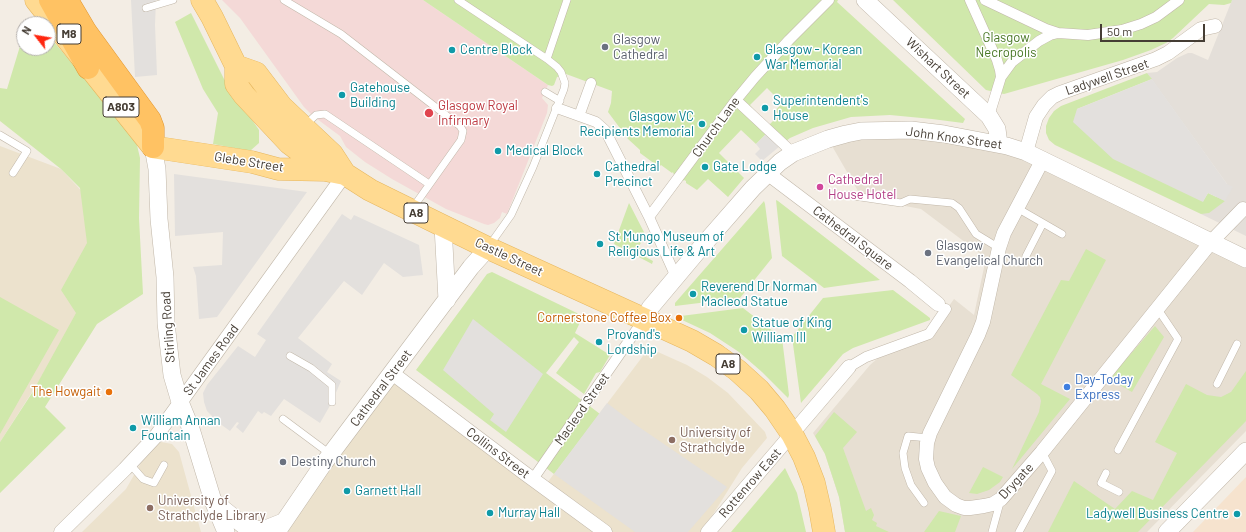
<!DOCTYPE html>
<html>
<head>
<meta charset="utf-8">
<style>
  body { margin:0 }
  #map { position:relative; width:1246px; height:532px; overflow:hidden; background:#f3ede4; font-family:Barlow,sans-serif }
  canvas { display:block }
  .north { position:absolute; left:16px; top:16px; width:40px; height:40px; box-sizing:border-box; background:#fff; border:1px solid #b5b1ae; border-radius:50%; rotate:301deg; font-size:11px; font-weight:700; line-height:16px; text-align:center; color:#453d34 }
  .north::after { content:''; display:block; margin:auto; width:14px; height:18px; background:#ff260f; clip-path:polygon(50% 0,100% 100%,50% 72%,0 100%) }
  .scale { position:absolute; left:1100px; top:24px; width:105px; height:18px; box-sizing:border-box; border:2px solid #453d34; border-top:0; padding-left:5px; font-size:12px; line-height:14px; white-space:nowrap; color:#453d34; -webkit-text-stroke:3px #fff; paint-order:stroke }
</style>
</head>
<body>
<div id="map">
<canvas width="1246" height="532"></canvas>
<div class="north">N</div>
<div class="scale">50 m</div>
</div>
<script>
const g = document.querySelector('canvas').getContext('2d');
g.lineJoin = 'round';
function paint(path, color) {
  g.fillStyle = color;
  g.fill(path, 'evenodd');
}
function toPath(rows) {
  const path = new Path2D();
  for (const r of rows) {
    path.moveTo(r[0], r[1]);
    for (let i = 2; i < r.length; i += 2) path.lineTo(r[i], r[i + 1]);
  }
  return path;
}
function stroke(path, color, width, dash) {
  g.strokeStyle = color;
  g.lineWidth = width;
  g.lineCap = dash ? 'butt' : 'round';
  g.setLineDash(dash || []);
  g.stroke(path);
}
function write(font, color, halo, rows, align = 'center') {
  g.font = font + ' Barlow,sans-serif';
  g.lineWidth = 3;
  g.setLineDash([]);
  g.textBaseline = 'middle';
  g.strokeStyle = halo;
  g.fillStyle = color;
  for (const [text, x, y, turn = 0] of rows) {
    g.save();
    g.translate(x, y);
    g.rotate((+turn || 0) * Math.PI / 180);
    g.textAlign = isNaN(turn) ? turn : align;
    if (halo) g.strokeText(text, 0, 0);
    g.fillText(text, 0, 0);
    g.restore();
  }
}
paint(toPath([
  [861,131,980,140,1246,259,1246,431,1147,532,845,532,839,497,825,454,813,433,870,365,886,351,929,334,954,299,974,315,986,258,921,209,862,198,828,139]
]), '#e7dfd2');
paint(toPath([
  [1246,477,1246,532,1193,532,1223,501]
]), '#f6e3ce');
paint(toPath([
  [1232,0,1246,0,1246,236,1201,214,1227,184,1147,73,1157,72,1177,58,1188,53,1192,53,1208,60]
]), '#e4dfd9');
paint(toPath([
  [0,146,61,169,104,215,118,258,0,442],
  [649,348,687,365,707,377,728,393,765,432,767,438,742,468,702,532,277,532,392,373,544,487],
  [161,442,172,444,179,452,201,532,82,532,126,489,142,461,154,447]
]), '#ece2cd');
paint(toPath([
  [222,0,423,0,548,85,542,98,548,105,547,113,507,214,502,212,500,218,494,223,488,225,484,224,446,209,392,179,365,162,346,147,340,136,313,116,304,107,240,18]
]), '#f4d9d7');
paint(toPath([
  [423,0,838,0,837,2,965,119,963,123,932,119,890,115,851,117,813,128,790,138,780,146,766,134,756,144,741,130,719,153,744,178,728,197,708,179,697,190,686,183,686,181,684,180,683,181,674,175,673,172,672,173,661,165,659,167,640,153,640,150,628,139,608,112,611,103,612,91,566,74,557,77,554,85,552,86,548,85],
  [767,88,782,103,775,111,779,115,768,126,750,105],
  [893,0,1232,0,1231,3,1224,5,1209,4,1173,38,1166,43,1151,50,1123,60,1004,94,986,90],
  [191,13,224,79,259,130,259,143,250,151,213,144,218,113,203,89,175,22],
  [24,33,24,48,48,48,48,35,129,130,137,145,140,158,139,218,143,294,97,324,45,407,66,428,0,493,0,442,32,393,76,313,61,290,87,243,80,188,61,169,0,121,0,88,7,89],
  [1147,73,1152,79,1077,109,1203,201,1208,193,1225,201,1209,213,1201,214,1055,145,1049,140,1046,133,1046,126,1049,118,1054,111,1061,106],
  [776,200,778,201,880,280,824,288,782,256],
  [764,201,765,204,772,258,740,298,675,306,675,303],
  [629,203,646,236,638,247,645,250,642,255,653,261,652,264,614,244],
  [1086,249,1106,260,1041,384,1070,399,1012,469,1039,412,1041,401,1040,397,1037,394,1011,375,1061,280,1069,281],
  [492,272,583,316,575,333,610,355,600,372,596,373,584,394,556,373,579,342,574,337,546,373,600,414,554,474,416,370,487,274],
  [893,290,930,318,930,320,853,348,843,354,801,403,792,337,823,298],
  [0,297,59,330,0,434],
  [743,308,782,338,789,395,788,398,762,372,739,352,710,333,680,319,681,316],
  [1155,326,1164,337,1132,392,1109,379],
  [1246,371,1246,421,1138,532,1048,532,1074,481,1115,509,1132,491,1153,500,1177,453,1155,442,1186,384,1207,395,1221,397,1231,392],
  [834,412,857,432,843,448,866,511,871,508,874,515,872,520,877,523,876,526,889,532,845,532,839,497,825,454,815,436],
  [983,467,1003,477,1000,482,989,490,977,494,969,493],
  [785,468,797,493,806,532,731,532],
  [939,511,961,516,955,532,924,532]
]), '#d0e8ab');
paint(toPath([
  [131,0,156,0,155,25,157,75,135,77],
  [1152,79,1227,184,1233,187,1225,201,1208,193,1203,202,1113,159,1073,122,1077,109],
  [766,134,780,146,762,161,755,154,760,149,756,144],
  [174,174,307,192,217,317,199,319,196,276,193,267,222,265,223,232,175,236],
  [342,214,351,220,354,215,419,245,423,275,403,277,384,263,362,295,344,281,298,338,332,364,327,372,341,381,332,402,320,423,284,399,271,416,264,412,262,414,258,411,243,433,236,427,239,423,237,422,230,431,212,418,212,416,207,411,204,402,203,393,207,385,238,346,255,357,266,340,257,334],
  [473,319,543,374,506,432,490,420,494,414,443,370],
  [607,403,636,425,727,487,688,532,635,532,554,474]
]), '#e3e0dd');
const service = toPath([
  [284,0,341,34,460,126,463,131,461,140,412,209],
  [458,0,547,59],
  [146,8,173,0],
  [545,92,560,101],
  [305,125,316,115,325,114,429,184],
  [0,135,27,151,13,173],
  [847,195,901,203,910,199,952,203,959,208,976,234,999,248],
  [1017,208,1062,234],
  [489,246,511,215,533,167,564,89,565,83,561,72,557,67,547,59,567,0],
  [1026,256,1043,223],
  [290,356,311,368,332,385,332,402],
  [1217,384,1237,344],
  [283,419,330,454],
  [1118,450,1178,339,1157,308],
  [130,464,143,479,154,483,164,465],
  [1106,473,1101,483,1119,492],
  [924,503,911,485,905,468,903,453,908,436,928,438],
  [992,532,1001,499],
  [1019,532,1052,471,1042,452]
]);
const pedestrian = toPath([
  [970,0,997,60,1000,70,1001,77,989,116],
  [985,0,1046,29,1058,33],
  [1001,77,1012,62,1039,41,1050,35,1058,33,1088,35,1122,30,1141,24,1156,17,1179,0],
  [736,100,793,153],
  [557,108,596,122,605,130,649,217,676,277],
  [579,116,591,83],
  [649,217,736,100,755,77,789,40,829,0],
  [849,367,866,357,929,334,946,309],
  [533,479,644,319]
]);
const minor = toPath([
  [1026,152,1036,117,1044,105,1052,97,1060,93,1156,59,1168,53,1201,29,1215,26],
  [1043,159,1004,233,999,248,983,322,978,335,930,433,927,443,926,459,928,468,935,483,945,497,956,505,964,508,970,508,984,506,993,504,1001,499,1042,452,1211,242,1243,209],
  [767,173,910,281,938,304],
  [392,373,523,472,605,532],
  [61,532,125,469,156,436,345,174],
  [708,532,849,367]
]);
const tertiary = toPath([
  [865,0,989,116,997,129,999,144],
  [153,147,157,169,159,219,165,277,166,323,172,375,180,402,191,429,213,501,226,532],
  [443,226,447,300],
  [644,319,650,308,697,252,753,188,780,162,793,153,828,139,846,134,861,131,911,130,944,134,1007,146,1026,152,1246,259],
  [213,501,247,528,263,530,283,522],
  [277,532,324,463,471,267,488,248],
  [1167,532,1246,451]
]);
const primary = toPath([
  [36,0,153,147,252,162,278,169,325,170,345,174],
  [202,0,212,17,236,66,236,84,244,95,289,143,325,170],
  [236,66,256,73,281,106,332,154,345,174,370,190,488,248,692,341,716,355,737,370,759,390,775,409,792,434,804,457,814,483,820,509,824,532]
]);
const motorway = toPath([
  [50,0,88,68],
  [67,0,86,32,150,120,153,128,153,147]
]);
stroke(service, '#c1b7a9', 8);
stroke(pedestrian, '#c1b7a9', 11);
stroke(minor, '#c1b7a9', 15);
stroke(tertiary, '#c1b7a9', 18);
stroke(primary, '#e6b65e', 23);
stroke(motorway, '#e19630', 23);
stroke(service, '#fff', 7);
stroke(pedestrian, '#fff', 10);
stroke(minor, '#fff', 14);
stroke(tertiary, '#fff', 17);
stroke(primary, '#ffda91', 22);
stroke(motorway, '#ffc263', 22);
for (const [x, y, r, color] of [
  [605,47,4,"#6b7280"],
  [452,50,4,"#0f9aa8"],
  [757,57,4,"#0f9aa8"],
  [342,95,4,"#0f9aa8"],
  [765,108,4,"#0f9aa8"],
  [429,113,5,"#e0444e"],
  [702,124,4,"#0f9aa8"],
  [498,151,4,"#0f9aa8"],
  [705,167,4,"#0f9aa8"],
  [597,174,4,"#0f9aa8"],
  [820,187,4,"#d1479c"],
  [600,244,4,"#0f9aa8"],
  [928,253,4,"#6b7280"],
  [693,294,4,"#0f9aa8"],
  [679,318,4,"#e8710a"],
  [744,330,4,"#0f9aa8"],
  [599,342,4,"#0f9aa8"],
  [1067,387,4,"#3f7fe0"],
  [109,392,4,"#e8710a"],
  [133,428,4,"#0f9aa8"],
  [672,440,4,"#8d6e63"],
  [283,462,4,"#6b7280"],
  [347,491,4,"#0f9aa8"],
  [150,508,4,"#8d6e63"],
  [490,513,4,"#0f9aa8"],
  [1237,514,4,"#0f9aa8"]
]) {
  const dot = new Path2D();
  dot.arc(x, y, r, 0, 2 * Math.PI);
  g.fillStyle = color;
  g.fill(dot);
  stroke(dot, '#fff', 1.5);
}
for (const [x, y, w] of [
  [69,34,24],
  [121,107,36],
  [416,213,24],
  [728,364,24]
]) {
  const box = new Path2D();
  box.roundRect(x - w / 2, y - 10, w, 20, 3);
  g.fillStyle = '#fff';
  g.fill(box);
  stroke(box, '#453d34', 1);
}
write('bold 12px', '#453d34', null, [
  ["M8",69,34],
  ["A803",121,107],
  ["A8",416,213],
  ["A8",728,364]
]);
write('13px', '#497826', '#fff', [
  ["Glasgow",1006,38],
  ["Necropolis",1006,53]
]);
write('13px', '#5b616d', '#fff', [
  ["Glasgow",613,40],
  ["Cathedral",613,55],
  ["Glasgow",936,246],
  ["Evangelical Church",936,261],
  ["Destiny Church",291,462]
], 'left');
write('13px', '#0d838f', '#fff', [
  ["Centre Block",460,50],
  ["Glasgow - Korean",765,50],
  ["War Memorial",765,65],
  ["Gatehouse",350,88],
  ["Building",350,103],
  ["Superintendent's",773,101],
  ["House",773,116],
  ["Glasgow VC",694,117,"right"],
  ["Recipients Memorial",694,132,"right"],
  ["Medical Block",506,151],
  ["Cathedral",605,167],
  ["Precinct",605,182],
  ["Gate Lodge",713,167],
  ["St Mungo Museum of",608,237],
  ["Religious Life & Art",608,252],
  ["Reverend Dr Norman",701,287],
  ["Macleod Statue",701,302],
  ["Statue of King",752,323],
  ["William III",752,338],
  ["Provand's",607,335],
  ["Lordship",607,350],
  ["William Annan",141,421],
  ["Fountain",141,436],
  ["Garnett Hall",355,491],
  ["Murray Hall",498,513],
  ["Ladywell Business Centre",1229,514,"right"]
], 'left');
write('13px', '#453d34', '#fff', [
  ["Wishart Street",938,68,43],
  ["Ladywell Street",1107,77,-19],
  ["Church Lane",716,127,-54],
  ["John Knox Street",954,138,8],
  ["Glebe Street",249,162,9],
  ["Cathedral Square",853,238,37],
  ["Castle Street",509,257,25],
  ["Stirling Road",168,327,-94],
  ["St James Road",211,360,-54],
  ["Cathedral Street",381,388,-53],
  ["Macleod Street",582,409,-55],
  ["Collins Street",498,453,37],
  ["Drygate",1016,481,-47],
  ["Rottenrow East",750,483,-49]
]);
write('13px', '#be3a42', '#fff', [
  ["Glasgow Royal",438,106],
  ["Infirmary",438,121]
], 'left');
write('13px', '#b23c85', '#fff', [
  ["Cathedral",828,180],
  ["House Hotel",828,195]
], 'left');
write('13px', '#c56008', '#fff', [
  ["Cornerstone Coffee Box",671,318],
  ["The Howgait",101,392]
], 'right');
write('13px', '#366cbe', '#fff', [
  ["Day-Today",1075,380],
  ["Express",1075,395]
], 'left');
write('13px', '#785e54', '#fff', [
  ["University of",680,433],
  ["Strathclyde",680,448],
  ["University of",158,501],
  ["Strathclyde Library",158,516]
], 'left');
</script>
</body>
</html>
